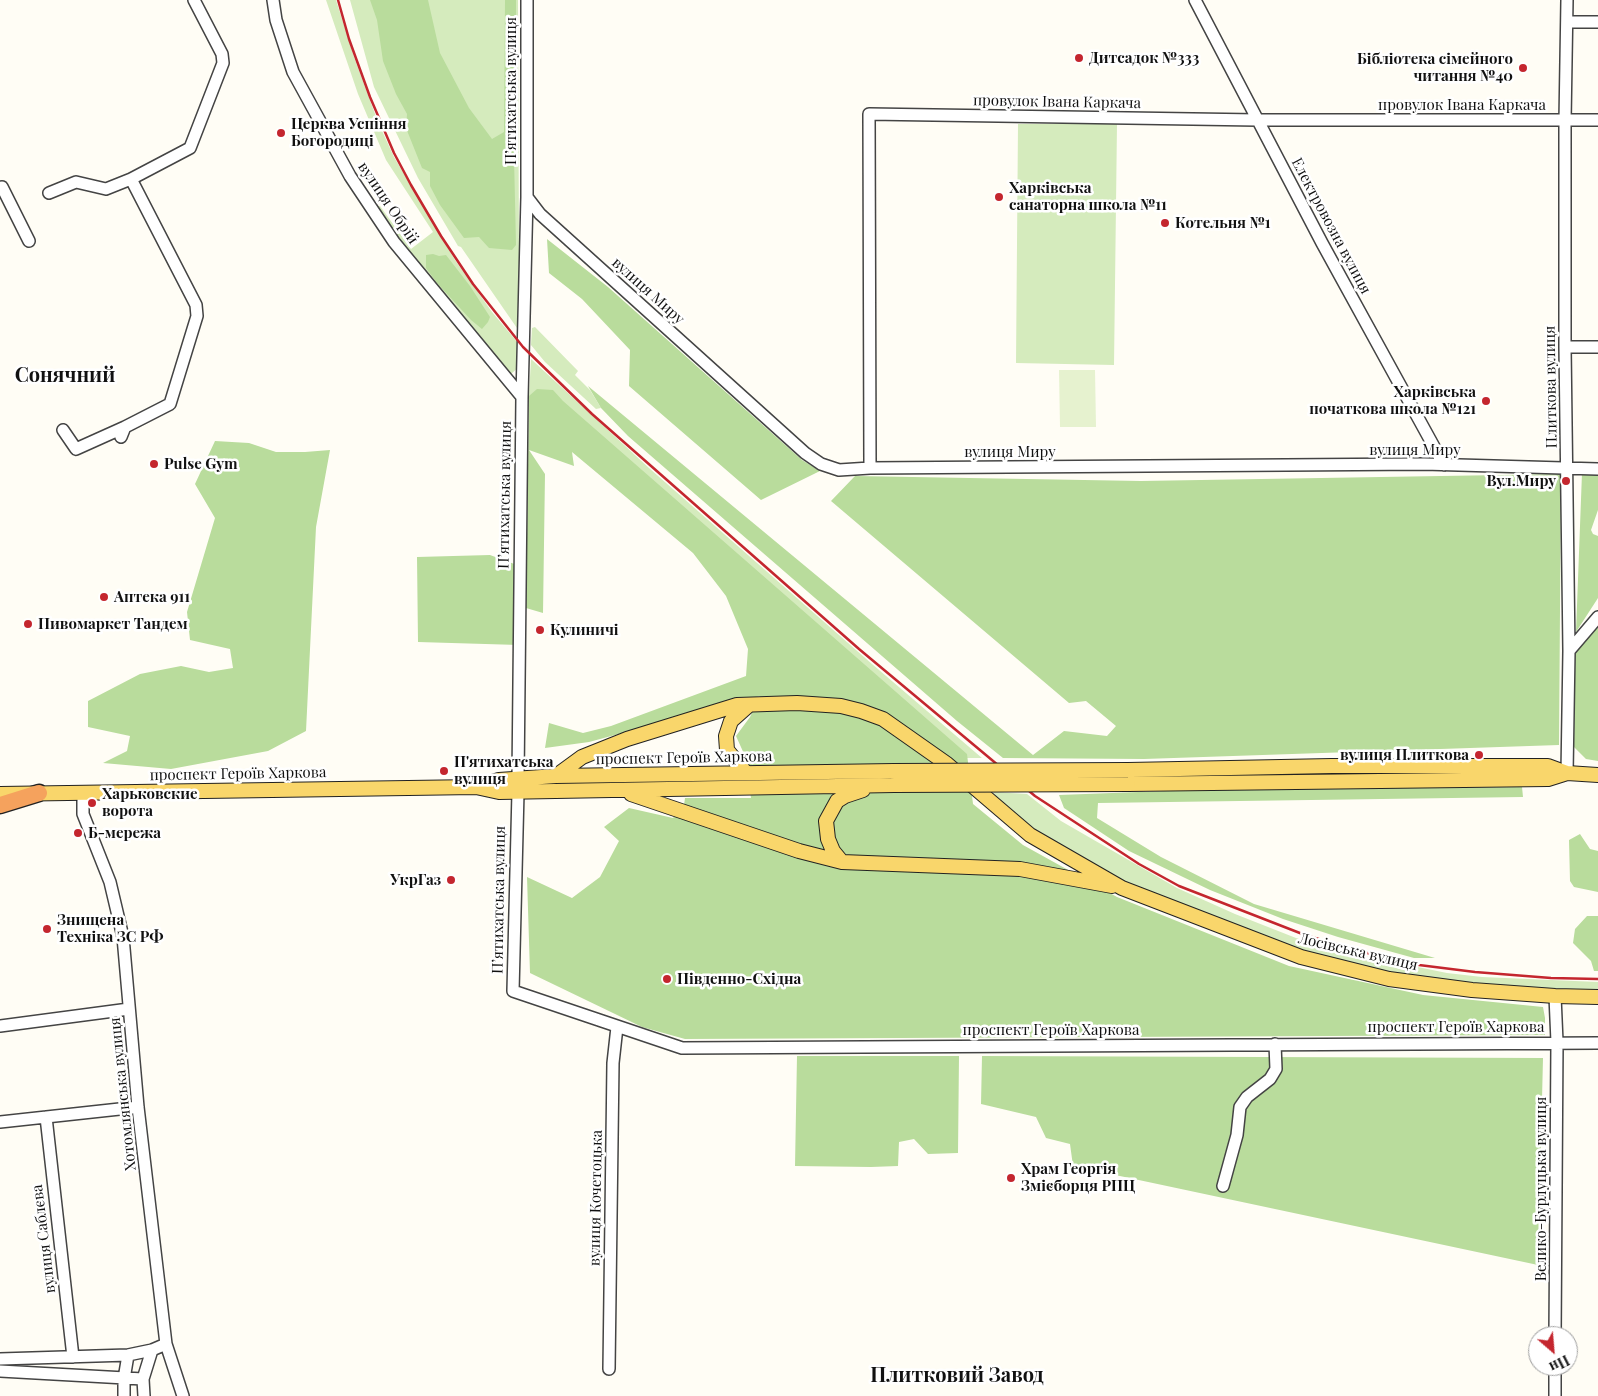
<!DOCTYPE html>
<html>
<head>
<meta charset="utf-8">
<style>
  body { margin:0 }
  #map { position:relative; width:1598px; height:1396px; overflow:hidden; background:#fffdf5; font-family:"Playfair Display",serif }
  canvas { display:block }
  .north { position:absolute; left:1528px; top:1326px; width:50px; height:50px; box-sizing:border-box; background:#fff; border:1px solid #a0a0a0; border-radius:50%; rotate:153deg; font-size:14px; font-weight:700; line-height:20px; text-align:center; color:#111 }
  .north::after { content:''; display:block; margin:auto; width:18px; height:22px; background:#c4262e; clip-path:polygon(50% 0,100% 100%,50% 72%,0 100%) }
</style>
</head>
<body>
<div id="map">
<canvas width="1598" height="1396"></canvas>
<div class="north">Пн</div>
</div>
<script>
const g = document.querySelector('canvas').getContext('2d');
g.lineJoin = 'round';
function paint(path, color) {
  g.fillStyle = color;
  g.fill(path, 'evenodd');
}
function toPath(rows) {
  const path = new Path2D();
  for (const r of rows) {
    path.moveTo(r[0], r[1]);
    for (let i = 2; i < r.length; i += 2) path.lineTo(r[i], r[i + 1]);
  }
  return path;
}
function stroke(path, color, width, dash) {
  g.strokeStyle = color;
  g.lineWidth = width;
  g.lineCap = dash ? 'butt' : 'round';
  g.setLineDash(dash || []);
  g.stroke(path);
}
function write(font, color, halo, rows, align = 'center') {
  g.font = font + ' "Playfair Display",serif';
  g.lineWidth = 5;
  g.setLineDash([]);
  g.textBaseline = 'middle';
  g.strokeStyle = halo;
  g.fillStyle = color;
  for (const [text, x, y, turn = 0] of rows) {
    g.save();
    g.translate(x, y);
    g.rotate((+turn || 0) * Math.PI / 180);
    g.textAlign = isNaN(turn) ? turn : align;
    if (halo) g.strokeText(text, 0, 0);
    g.fillText(text, 0, 0);
    g.restore();
  }
}
paint(toPath([
  [326,0,336,0,354,57,378,122,394,157,455,260,492,312,518,343,519,367,512,373,507,373,431,283,375,207,380,206,411,249,433,232,386,160,358,94],
  [350,0,518,0,519,259,521,297,519,331,461,247,458,246,418,178,374,87],
  [1018,124,1117,124,1114,365,1016,363],
  [535,327,578,371,575,375,590,390,601,408,596,409,545,362,531,345,532,328],
  [531,359,649,468,872,664,982,758,967,758,880,691,529,396],
  [1544,771,1544,774,1218,777,1032,776,545,785,545,782,1218,774],
  [993,792,1027,794,1061,821,1177,888,1235,914,1296,938,1349,953,1447,973,1482,977,1598,982,1598,993,1443,984,1321,960,1145,895,1035,834,1007,810]
]), '#d5ebbd');
paint(toPath([
  [370,0,428,0,440,53,469,108,492,139,504,132,505,0,516,0,516,132,514,157,516,245,512,250,489,248,479,237,464,238,440,205,430,186,430,172,422,168,406,128,407,114,396,94,383,61,377,20],
  [547,239,608,287,802,460,820,471,761,500,629,386,630,350,582,299,549,273],
  [433,254,439,256,446,255,470,286,490,317,488,322,482,329,471,320,437,283,426,268,426,255],
  [588,386,1033,755,1064,731,1107,736,1116,726,1086,701,1069,703,831,501,855,476,1141,481,1561,474,1559,745,1144,759,1003,758,957,721,628,436,601,408],
  [537,389,553,390,563,401,967,754,973,804,1023,845,1117,897,1289,966,1423,995,1543,1007,1545,1018,1545,1035,685,1039,642,1027,530,973,527,877,572,898,600,877,619,841,604,827,629,808,673,818,684,805,685,798,751,798,745,756,736,736,750,717,760,696,589,742,545,748,549,723,583,733,611,726,746,676,748,649,726,596,693,553,572,452,574,466,529,450,545,474,543,613,526,608,529,396],
  [215,441,249,443,276,452,305,452,330,450,316,527,306,731,268,751,171,769,103,763,127,751,130,736,88,727,88,701,140,674,181,666,209,672,233,668,230,649,190,640,187,612,215,518,195,484],
  [1582,473,1598,474,1598,510,1591,530,1593,534,1598,536,1598,598,1576,632],
  [490,555,517,565,519,645,418,642,417,557],
  [1598,624,1598,761,1586,759,1574,747,1575,654],
  [1522,787,1523,797,1098,803,1097,818,1161,857,1254,904,1435,958,1414,958,1338,937,1283,919,1210,890,1129,851,1064,808,1059,795,1218,789],
  [1580,834,1590,849,1598,851,1598,892,1574,887,1570,881,1569,840],
  [1587,916,1598,916,1598,971,1594,971,1591,961,1573,943,1575,929],
  [797,1056,959,1056,958,1153,928,1154,914,1139,899,1142,898,1166,871,1167,795,1166],
  [982,1056,1543,1058,1538,1265,1073,1166,1070,1144,1046,1138,1036,1117,981,1104]
]), '#b9dc9c');
paint(toPath([
  [1059,370,1095,370,1096,427,1060,427]
]), '#e6f2cf');
const minor = toPath([
  [273,0,276,20,293,72,350,176,394,242,522,397],
  [1195,0,1322,243,1444,465],
  [1567,22,1598,22],
  [2,187,29,241],
  [49,193,76,182,106,189,131,179],
  [527,197,540,214,805,453,821,464,839,470,870,468,1424,464,1598,469],
  [1565,347,1598,347],
  [63,430,76,449,125,427],
  [121,437,125,427,170,404,197,316,196,305,131,179,190,148,223,63,222,54,194,0],
  [870,468,869,114,1257,120,1598,120],
  [1569,651,1598,617],
  [1567,773,1569,651,1565,347,1565,121,1567,0],
  [518,779,522,397,527,197,527,0],
  [83,792,83,814,110,882,123,937,138,1107,166,1344,183,1396],
  [518,792,513,991,682,1048,1598,1043],
  [1555,996,1557,1042,1555,1336],
  [0,1026,129,1009],
  [46,1117,73,1357],
  [0,1122,138,1107],
  [1223,1186,1237,1135,1240,1107,1247,1097,1270,1079,1276,1069,1275,1044],
  [0,1359,128,1355,152,1350,166,1344],
  [609,1369,613,1063,617,1027],
  [0,1371,143,1379],
  [124,1396,124,1379,128,1355],
  [144,1396,143,1379,152,1350],
  [1555,1396,1555,1366]
]);
const major = toPath([
  [1128,770,1332,766,1548,766,1567,773],
  [746,773,727,750,726,736,731,721,749,705],
  [556,776,582,757,627,739,737,705,797,703,841,706,861,711,883,719,947,764,1030,835,1122,888,1301,957,1389,979,1472,990,1555,996,1598,997],
  [1128,784,1548,779,1567,773,1598,775],
  [476,787,499,780,556,776,894,771],
  [0,794,476,787,499,792,894,785],
  [631,794,799,851,842,862,1020,869,1112,886],
  [842,862,833,851,828,839,826,821,837,801,845,796,863,790]
]);
const highway = toPath([
  [0,805,39,793]
]);
stroke(minor, '#444', 14);
stroke(major, '#222', 16);
stroke(highway, '#222', 19);
stroke(minor, '#fff', 11);
stroke(major, '#f9d66b', 14);
stroke(highway, '#f5a25d', 16);
stroke(toPath([
  [338,0,349,39,370,97,394,153,411,185,441,236,473,284,523,347,592,414,859,649,1035,796,1139,864,1179,886,1305,935,1363,952,1419,965,1475,972,1551,978,1598,979]
]), '#c4262e', 2.5);
const majorBridge = toPath([
  [894,771,1128,770],
  [894,785,1128,784]
]);
stroke(majorBridge, '#222', 16, []);
stroke(majorBridge, '#f9d66b', 14);
for (const [x, y, r, color] of [
  [1079,58,5,"#c4262e"],
  [1523,68,5,"#c4262e"],
  [281,133,5,"#c4262e"],
  [999,197,5,"#c4262e"],
  [1165,223,5,"#c4262e"],
  [1486,401,5,"#c4262e"],
  [154,464,5,"#c4262e"],
  [1566,481,5,"#c4262e"],
  [104,597,5,"#c4262e"],
  [28,624,5,"#c4262e"],
  [540,630,5,"#c4262e"],
  [1479,755,5,"#c4262e"],
  [444,771,5,"#c4262e"],
  [92,803,5,"#c4262e"],
  [78,833,5,"#c4262e"],
  [451,880,5,"#c4262e"],
  [47,929,5,"#c4262e"],
  [667,979,5,"#c4262e"],
  [1011,1178,5,"#c4262e"]
]) {
  const dot = new Path2D();
  dot.arc(x, y, r, 0, 2 * Math.PI);
  g.fillStyle = color;
  g.fill(dot);
  stroke(dot, '#fff', 2);
}
write('bold 15px', '#111', '#fff', [
  ["Дитсадок №333",1089,58],
  ["Бібліотека сімейного",1513,59,"right"],
  ["читання №40",1513,76,"right"],
  ["Церква Успіння",291,124],
  ["Богородиці",291,141],
  ["Харківська",1009,188],
  ["санаторна школа №11",1009,205],
  ["Котельня №1",1175,223],
  ["Харківська",1476,392,"right"],
  ["початкова школа №121",1476,409,"right"],
  ["Pulse Gym",164,464],
  ["Вул.Миру",1556,481,"right"],
  ["Аптека 911",114,597],
  ["Пивомаркет Тандем",38,624],
  ["Кулиничі",550,630],
  ["вулиця Плиткова",1469,755,"right"],
  ["П'ятихатська",454,762],
  ["вулиця",454,779],
  ["Харьковские",102,794],
  ["ворота",102,811],
  ["Б-мережа",88,833],
  ["УкрГаз",441,880,"right"],
  ["Знищена",57,920],
  ["Техніка ЗС РФ",57,937],
  ["Південно-Східна",677,979],
  ["Храм Георгія",1021,1169],
  ["Змієборця РПЦ",1021,1186]
], 'left');
write('15px', '#111', '#fff', [
  ["П’ятихатська вулиця",511,91,-90],
  ["провулок Івана Каркача",1057,102,1],
  ["провулок Івана Каркача",1462,105],
  ["вулиця Обрій",388,203,56],
  ["Електровозна вулиця",1331,226,62],
  ["вулиця Миру",648,291,42],
  ["Плиткова вулиця",1551,387,-91],
  ["вулиця Миру",1415,450],
  ["вулиця Миру",1010,452],
  ["П’ятихатська вулиця",505,495,-89],
  ["проспект Героїв Харкова",684,758,-1],
  ["проспект Героїв Харкова",238,774,-1],
  ["П’ятихатська вулиця",499,900,-89],
  ["Лосівська вулиця",1358,952,13],
  ["проспект Героїв Харкова",1456,1027],
  ["проспект Героїв Харкова",1051,1030],
  ["Хотомлянська вулиця",123,1094,-96],
  ["Велико-Бурлуцька вулиця",1541,1189,-90],
  ["вулиця Кочетоцька",596,1198,-89],
  ["вулиця Саблєва",44,1239,-97]
]);
write('bold 20px', '#111', '#fff', [
  ["Сонячний",65,376],
  ["Плитковий Завод",957,1376]
]);
</script>
</body>
</html>
